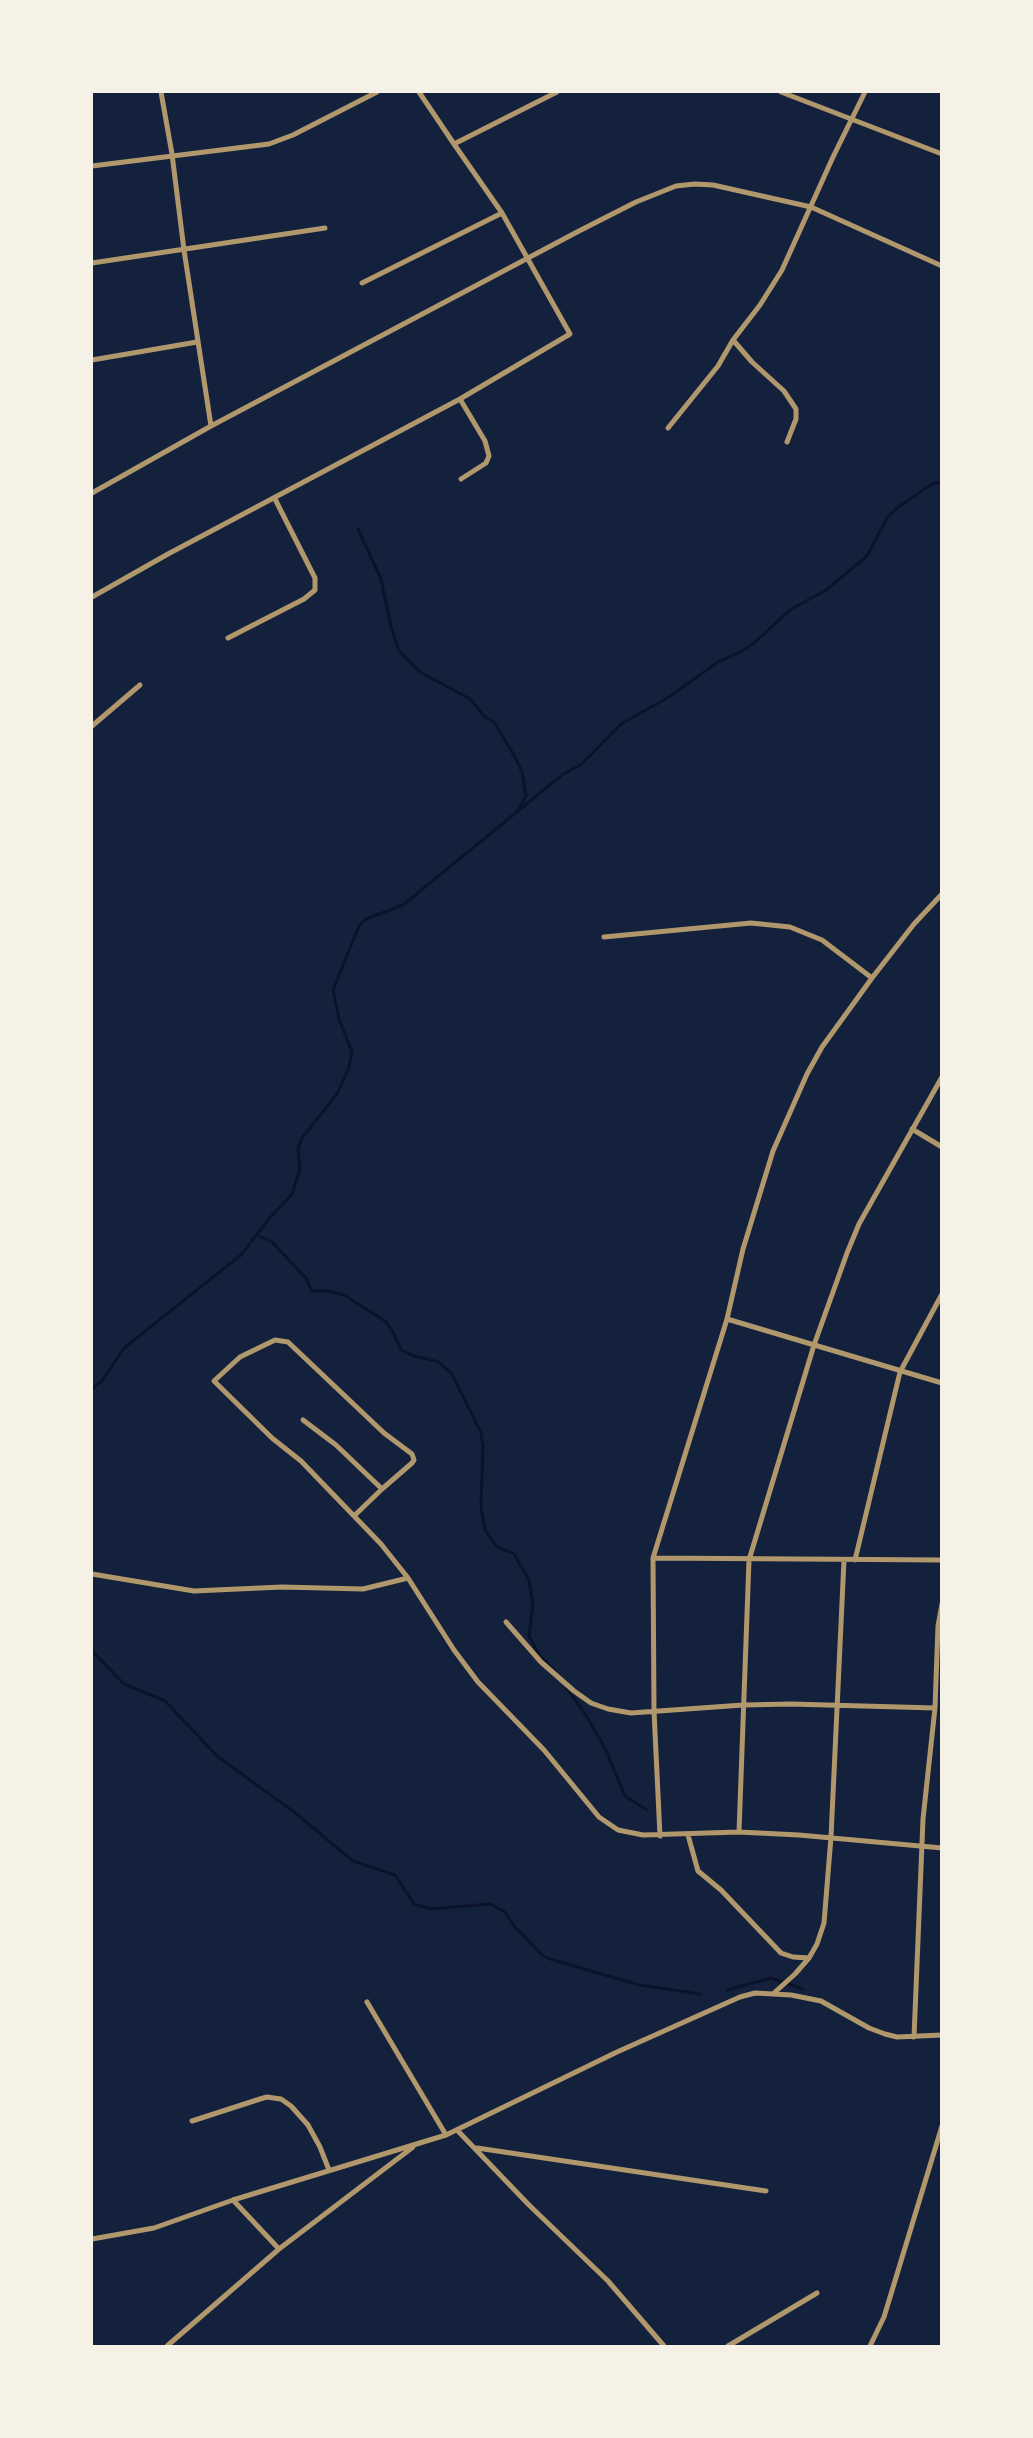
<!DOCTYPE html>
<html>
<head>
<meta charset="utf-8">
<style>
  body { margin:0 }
  #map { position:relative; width:1033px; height:2438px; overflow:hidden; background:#14213d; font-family:"Source Sans 3",sans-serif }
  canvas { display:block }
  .frame { position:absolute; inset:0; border:93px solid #f6f1e7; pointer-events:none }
</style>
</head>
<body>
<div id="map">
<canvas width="1033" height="2438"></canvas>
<div class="frame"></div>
</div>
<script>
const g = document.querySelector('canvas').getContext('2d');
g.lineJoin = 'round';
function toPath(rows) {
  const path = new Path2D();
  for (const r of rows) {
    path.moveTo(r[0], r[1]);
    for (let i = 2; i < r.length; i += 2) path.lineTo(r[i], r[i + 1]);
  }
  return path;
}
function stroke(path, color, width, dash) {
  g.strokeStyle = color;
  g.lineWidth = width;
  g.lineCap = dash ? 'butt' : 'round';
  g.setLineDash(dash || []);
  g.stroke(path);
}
stroke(toPath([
  [358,529,381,579,391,627,399,651,420,672,470,699,485,717,494,722,515,757,522,772,526,796,517,811],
  [257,1235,272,1242,306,1278,312,1291,329,1291,344,1295,385,1321,393,1332,401,1350,414,1356,439,1362,452,1374,481,1433,483,1446,481,1507,485,1530,496,1546,514,1554,529,1580,533,1604,529,1636,540,1656,556,1672],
  [92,1389,102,1381,124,1348,241,1255,269,1219,292,1194,300,1169,298,1148,302,1138,337,1094,349,1067,352,1052,339,1019,333,990,359,926,366,919,403,905,562,775,582,764,621,724,669,697,718,662,742,651,754,643,791,609,825,591,867,556,887,518,897,508,932,484,942,482],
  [92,1651,124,1684,165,1701,217,1756,294,1812,353,1861,395,1875,414,1904,431,1909,490,1904,505,1912,514,1926,542,1955,550,1959,639,1985,700,1994],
  [566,1687,584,1712,605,1748,625,1796,647,1810],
  [727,1990,771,1978,803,1989]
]), '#0b132b', 3);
stroke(toPath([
  [161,92,172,154,184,250,211,426],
  [419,92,454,144],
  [781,92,942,154],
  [92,166,269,144,293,135,377,92],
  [92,263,325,228],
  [362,283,502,213],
  [733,340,760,305,782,270,833,157,865,92],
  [92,360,197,342],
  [460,399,485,441,489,456,486,463,461,479],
  [668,428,718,366,733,340,752,362,784,391,796,409,796,419,787,442],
  [92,493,211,426,579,231,636,202,676,186,695,184,713,185,811,207,942,266],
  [92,597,168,554,460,399,570,334,502,213,454,144,557,92],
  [228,638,304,599,315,590,315,578,275,499],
  [92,726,140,685],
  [604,937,751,923,790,927,822,940,872,978],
  [912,1129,942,1147],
  [727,1319,942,1383],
  [303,1420,336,1445,382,1489,354,1516],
  [382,1489,412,1463,414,1460,412,1454,384,1433,288,1342,275,1340,240,1357,214,1381,272,1438,301,1461,381,1544,408,1578,454,1650,478,1682,544,1750,599,1817,618,1830,643,1835,739,1832,799,1835,942,1848],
  [653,1558,942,1560],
  [855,1560,900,1372,942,1294],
  [92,1574,194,1591,282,1587,363,1589,408,1578],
  [506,1622,541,1662,574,1691,591,1703,608,1709,631,1713,743,1705,791,1704,935,1708],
  [739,1832,749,1560,814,1345,847,1253,859,1224,942,1077],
  [688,1835,698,1871,721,1890,781,1953,793,1957,809,1958],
  [660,1836,654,1711,653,1558,727,1319,743,1249,773,1151,807,1074,822,1047,872,978,914,924,942,894],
  [774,1993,795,1974,809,1958,817,1944,824,1923,831,1837,844,1560],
  [367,2002,446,2135],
  [914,2037,923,1819,935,1708,938,1626,942,1604],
  [192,2121,260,2099,267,2097,281,2099,291,2106,308,2125,320,2147,329,2170],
  [457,2130,529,2205,608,2281,664,2346],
  [477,2148,766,2191],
  [233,2200,279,2249],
  [92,2239,154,2228,233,2200,446,2135,617,2052,740,1997,755,1993,791,1995,821,2001,869,2028,885,2034,897,2037,942,2035],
  [167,2346,279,2249,413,2147],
  [728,2346,817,2293],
  [870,2346,884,2317,942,2126]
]), '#b1986c', 5);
</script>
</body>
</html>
